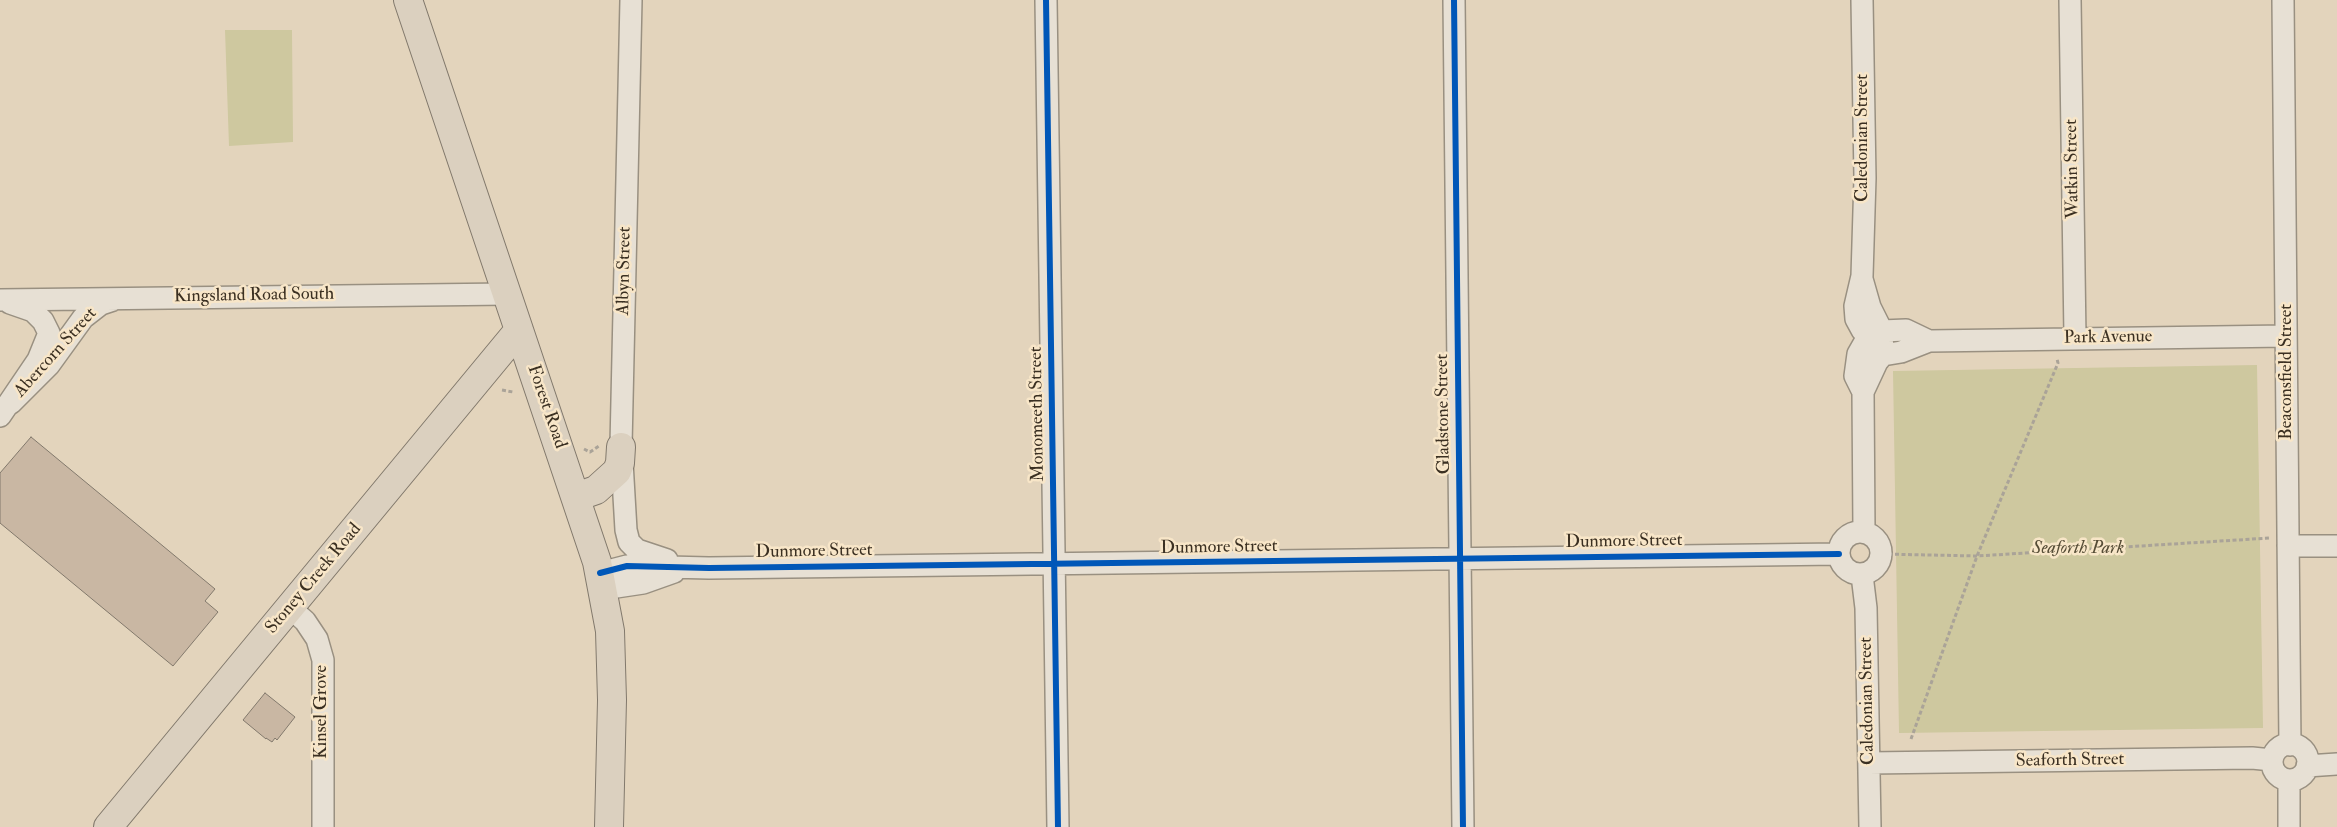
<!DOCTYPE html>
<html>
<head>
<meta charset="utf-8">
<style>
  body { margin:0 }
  canvas { display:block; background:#e3d4bc }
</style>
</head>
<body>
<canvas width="2337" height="827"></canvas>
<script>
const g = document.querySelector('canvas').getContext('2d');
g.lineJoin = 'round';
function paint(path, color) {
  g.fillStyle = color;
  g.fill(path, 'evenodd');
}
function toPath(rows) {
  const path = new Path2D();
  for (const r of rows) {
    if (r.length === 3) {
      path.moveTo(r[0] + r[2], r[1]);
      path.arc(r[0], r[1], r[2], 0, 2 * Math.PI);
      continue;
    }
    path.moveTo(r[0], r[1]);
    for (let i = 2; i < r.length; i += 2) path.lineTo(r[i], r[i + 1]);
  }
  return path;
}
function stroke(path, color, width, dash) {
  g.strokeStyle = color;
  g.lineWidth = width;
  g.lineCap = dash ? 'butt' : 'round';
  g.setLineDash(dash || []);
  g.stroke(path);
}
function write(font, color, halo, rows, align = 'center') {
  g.font = font + ' "IM FELL Double Pica",serif';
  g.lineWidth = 5;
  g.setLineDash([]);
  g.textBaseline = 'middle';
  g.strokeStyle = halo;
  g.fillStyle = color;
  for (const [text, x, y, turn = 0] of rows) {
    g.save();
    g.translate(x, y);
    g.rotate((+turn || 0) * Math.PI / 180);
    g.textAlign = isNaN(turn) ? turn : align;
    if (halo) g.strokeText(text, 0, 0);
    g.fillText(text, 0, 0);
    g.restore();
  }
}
paint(toPath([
  [225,30,292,30,293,142,229,146],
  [2257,365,2263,728,1899,733,1893,371]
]), '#cec89f');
const building = toPath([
  [31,437,215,589,205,601,218,612,173,666,0,523,0,473,31,437],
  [265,693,295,717,277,740,275,738,272,742,266,738,266,739,243,720,265,693]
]);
paint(building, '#c9b7a3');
stroke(building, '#82796c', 1);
const street = toPath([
  [631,0,621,445,626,530,629,542,637,550,667,560],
  [1046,0,1058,827],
  [1454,0,1463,827],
  [1862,0,1865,178,1862,276,1855,306,1856,319,1862,330,1883,355],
  [2070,0,2075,337],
  [2283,0,2290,745],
  [1862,279,1870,307,1882,331,1883,355,1877,362,1863,392],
  [0,300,508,294],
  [1883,355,1901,352,1929,341,2286,336],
  [11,403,49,365,83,318,101,304,113,300],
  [0,416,38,360,49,333,43,321,33,311,10,303],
  [1860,553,21],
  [1864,532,1863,392,1855,376,1858,354,1866,340,1875,332,1882,331,1906,330,1929,341],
  [2288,546,2337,546],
  [600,573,627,566,709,568,1839,554],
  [1862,575,1866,608,1870,827],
  [603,589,643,583,674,572],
  [290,608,305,621,317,639,323,660,323,827],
  [2290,762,18],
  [1869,763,2252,758,2272,760],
  [2307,766,2337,764],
  [2289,780,2289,827]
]);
const primary = toPath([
  [408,0,597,562,610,631,612,700,609,827],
  [576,497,596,490,617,471,620,463,621,447],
  [108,827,519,330]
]);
stroke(street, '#999081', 24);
stroke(primary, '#82796c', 30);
stroke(toPath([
  [502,390,513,392],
  [584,449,590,452,599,446],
  [1882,554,1977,556,2270,538],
  [1911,739,1977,556,2058,363,2057,359]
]), '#aaa398', 3, [4, 2.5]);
stroke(street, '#e7e0d4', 21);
stroke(primary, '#dbd0bf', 28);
stroke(toPath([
  [1046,0,1058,827],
  [1454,0,1463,827],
  [600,573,627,566,709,568,1839,554]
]), '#0057b8', 6);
write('18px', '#3b3022', '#f8e6c8', [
  ["Caledonian Street",1863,138,-90],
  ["Watkin Street",2073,169,-91],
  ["Albyn Street",625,271,-89],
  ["Kingsland Road South",254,296,-1],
  ["Park Avenue",2108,338,-1],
  ["Abercorn Street",56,353,-48],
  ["Beaconsfield Street",2287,372,-90],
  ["Forest Road",546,407,71],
  ["Monomeeth Street",1038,414,-91],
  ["Gladstone Street",1444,414,-91],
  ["Dunmore Street",1624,542,-1],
  ["Dunmore Street",1219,548,-1],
  ["Dunmore Street",814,552,-1],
  ["Stoney Creek Road",314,579,-50],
  ["Caledonian Street",1868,701,-91],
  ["Kinsel Grove",322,712,-90],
  ["Seaforth Street",2070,761,-1]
]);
write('italic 18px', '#554c36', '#f8e6c8', [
  ["Seaforth Park",2078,549]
]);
</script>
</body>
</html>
